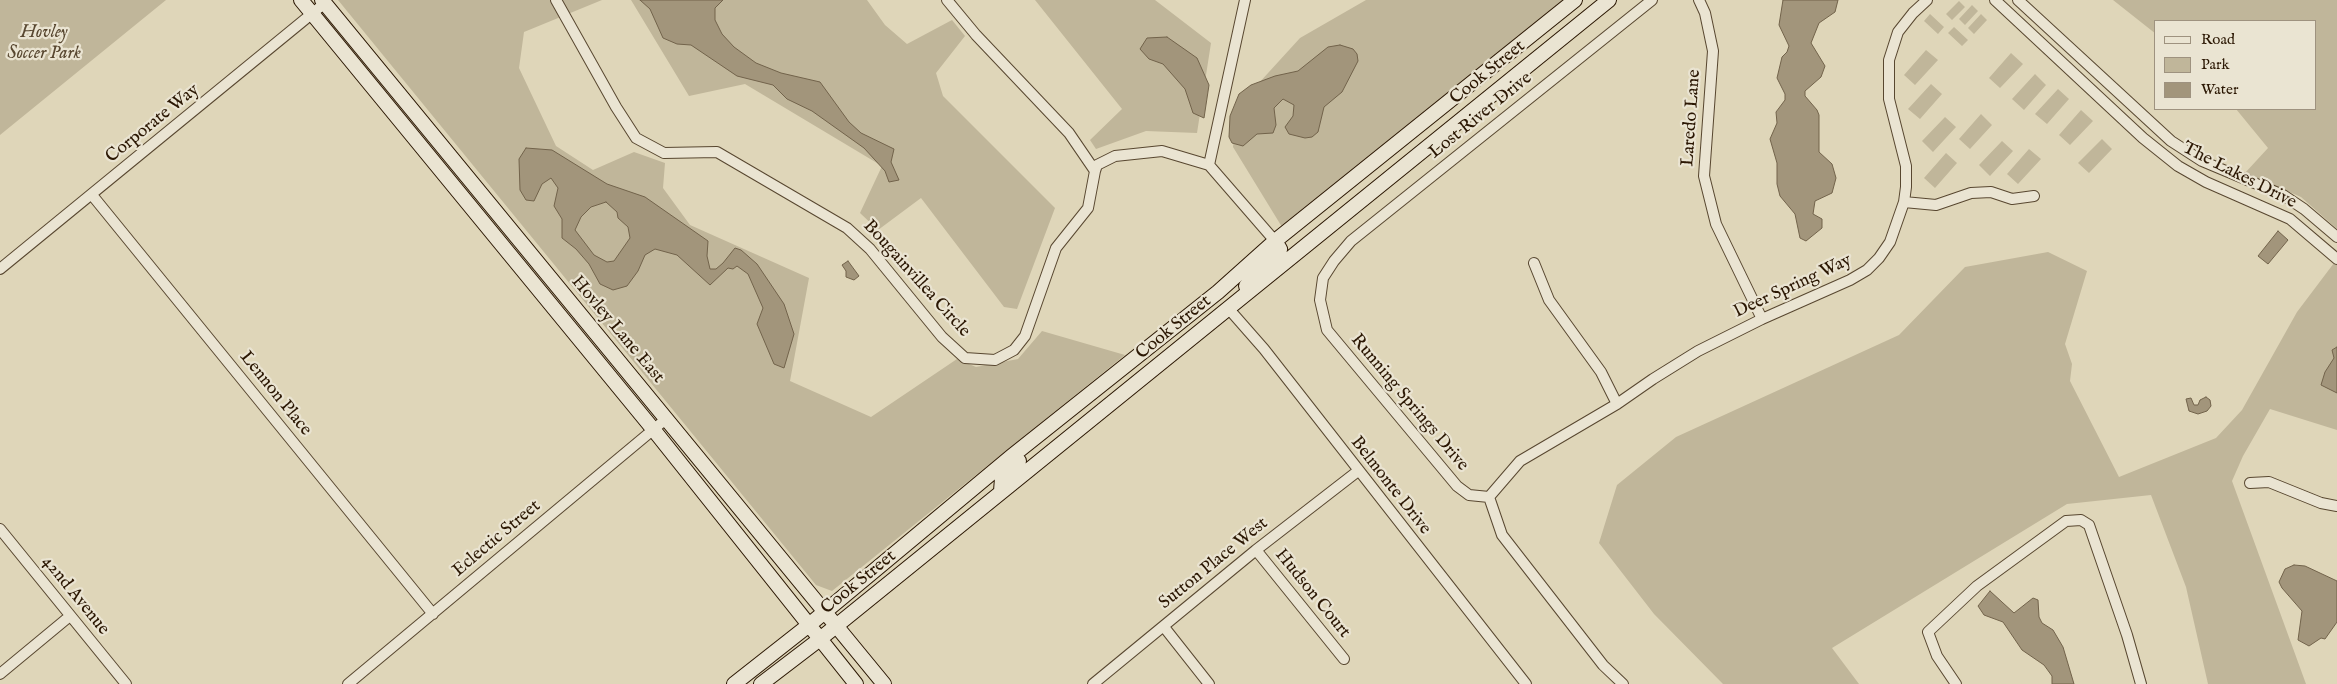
<!DOCTYPE html>
<html>
<head>
<meta charset="utf-8">
<style>
  body { margin:0 }
  #map { position:relative; width:2337px; height:684px; overflow:hidden; background:#dfd6b9; font-family:"IM FELL English",serif }
  canvas { display:block }
  .legend { position:absolute; left:2154px; top:20px; width:162px; height:90px; box-sizing:border-box; background:#eae4d2; border:1px solid #9e927f; margin:0; padding:6px 9px; list-style:none; font-size:15px; color:#2b1703 }
  .legend li { display:flex; align-items:center; gap:10px; height:25px }
  .legend b { width:25px; border:1px solid #9e927f }
</style>
</head>
<body>
<div id="map">
<canvas width="2337" height="684"></canvas>
<ul class="legend">
<li><b style="height:6px;background:#eae4d2"></b>Road</li>
<li><b style="height:14px;background:#c0b69a"></b>Park</li>
<li><b style="height:14px;background:#a2957b"></b>Water</li>
</ul>
</div>
<script>
const g = document.querySelector('canvas').getContext('2d');
g.lineJoin = 'round';
function paint(path, color) {
  g.fillStyle = color;
  g.fill(path, 'evenodd');
}
function toPath(rows) {
  const path = new Path2D();
  for (const r of rows) {
    path.moveTo(r[0], r[1]);
    for (let i = 2; i < r.length; i += 2) path.lineTo(r[i], r[i + 1]);
  }
  return path;
}
function stroke(path, color, width, dash) {
  g.strokeStyle = color;
  g.lineWidth = width;
  g.lineCap = dash ? 'butt' : 'round';
  g.setLineDash(dash || []);
  g.stroke(path);
}
function write(font, color, halo, rows, align = 'center') {
  g.font = font + ' "IM FELL English",serif';
  g.lineWidth = 4.5;
  g.setLineDash([]);
  g.textBaseline = 'middle';
  g.strokeStyle = halo;
  g.fillStyle = color;
  for (const [text, x, y, turn = 0] of rows) {
    g.save();
    g.translate(x, y);
    g.rotate((+turn || 0) * Math.PI / 180);
    g.textAlign = isNaN(turn) ? turn : align;
    if (halo) g.strokeText(text, 0, 0);
    g.fillText(text, 0, 0);
    g.restore();
  }
}
paint(toPath([
  [0,0,166,0,0,135],
  [338,0,602,0,524,32,519,68,556,146,593,170,634,152,665,163,663,188,690,225,809,278,790,381,871,417,957,359,976,367,1018,359,1042,331,1125,355,832,591,816,585],
  [631,0,867,0,885,25,907,44,952,20,965,36,936,73,943,96,1055,208,1017,309,1004,307,921,198,878,230,860,213,882,166,745,84,689,96],
  [1035,0,1155,0,1211,43,1197,133,1146,131,1096,149,1090,140,1122,109],
  [1366,0,1563,0,1282,227,1233,147,1237,107,1300,38],
  [2113,0,2337,0,2337,229,2301,197,2245,173,2268,148,2236,109,2316,109,2316,21,2156,21,2156,34],
  [1959,1,1965,7,1952,20,1946,14],
  [1972,5,1978,11,1965,25,1959,19],
  [1930,14,1944,27,1938,34,1924,21],
  [1981,14,1987,20,1974,34,1968,28],
  [1954,27,1968,40,1962,46,1948,33],
  [1926,50,1938,60,1915,85,1904,75],
  [2011,53,2023,64,2000,88,1989,78],
  [2035,74,2046,85,2024,110,2012,99],
  [1931,84,1942,94,1920,119,1908,109],
  [2058,89,2069,99,2047,124,2035,114],
  [2081,110,2093,121,2070,145,2059,135],
  [1981,114,1992,125,1970,149,1959,139],
  [1945,117,1956,127,1933,152,1922,141],
  [2102,139,2112,149,2089,173,2078,163],
  [2002,141,2013,151,1990,176,1979,165],
  [2029,149,2041,159,2018,184,2007,174],
  [1946,153,1957,163,1935,188,1924,178],
  [2048,252,2087,271,2065,344,2072,364,2070,381,2119,477,2216,438,2242,410,2297,312,2334,263,2337,265,2337,430,2270,409,2243,456,2232,481,2306,684,2208,684,2186,587,2151,495,2067,504,1832,648,1859,684,1723,684,1654,614,1599,543,1617,485,1676,437,1899,335,1965,267]
]), '#c0b69a');
const water = toPath([
  [640,0,723,0,715,8,715,20,722,34,734,47,756,63,781,73,820,82,849,122,861,133,894,149,891,162,899,180,889,182,885,171,864,148,812,111,787,99,773,85,737,76,691,45,677,44,663,38,650,9,640,0],
  [1783,0,1838,0,1835,12,1819,23,1811,43,1825,66,1821,77,1805,91,1805,96,1817,110,1819,115,1819,152,1832,164,1836,178,1832,193,1815,201,1813,214,1822,219,1822,228,1806,241,1800,238,1795,214,1780,196,1777,184,1777,163,1770,139,1777,123,1776,112,1785,100,1785,94,1777,78,1782,57,1787,52,1789,46,1779,25,1783,0],
  [1167,37,1197,58,1209,85,1204,118,1193,113,1185,89,1163,64,1149,59,1140,49,1147,38,1167,37],
  [1340,45,1353,49,1357,54,1358,61,1342,92,1324,107,1318,132,1312,137,1305,138,1289,134,1285,127,1293,116,1294,105,1283,99,1274,108,1276,125,1273,133,1257,134,1243,146,1232,143,1229,137,1230,116,1239,94,1251,85,1275,76,1298,71,1328,47,1340,45],
  [526,148,552,150,607,184,645,197,708,241,707,256,710,269,716,269,723,263,735,248,741,250,757,264,784,304,794,334,784,368,774,364,757,324,763,308,748,274,737,266,733,269,728,268,710,285,677,255,655,249,645,255,638,271,627,286,613,290,600,284,589,264,576,249,562,238,562,219,554,206,558,188,551,178,542,184,534,201,526,200,520,190,519,159,526,148],
  [606,202,617,212,618,218,628,227,630,238,614,261,607,262,594,255,575,230,581,217,591,207,606,202],
  [2278,231,2288,240,2268,264,2258,256,2278,231],
  [848,261,859,276,854,280,846,277,846,271,842,265,848,261],
  [2337,347,2337,393,2321,385,2325,372,2334,358,2332,350,2337,347],
  [2206,397,2210,400,2211,406,2207,411,2198,414,2189,411,2186,399,2191,398,2194,405,2198,405,2200,400,2206,397],
  [2294,565,2305,566,2337,581,2337,622,2325,639,2321,638,2309,646,2298,640,2302,611,2282,588,2279,582,2285,569,2294,565],
  [1990,591,2014,613,2033,598,2038,600,2039,617,2042,623,2053,630,2063,647,2074,684,2052,684,2052,676,2044,665,2022,650,2003,622,1984,615,1978,606,1990,591]
]);
paint(water, '#a2957b');
stroke(water, '#72634b', 1);
const street = toPath([
  [556,0,616,107,636,138,664,153,717,152,847,228,870,249,942,337,965,358,995,360,1014,350,1025,336,1056,248,1088,208,1095,171,1069,133,976,35,947,0],
  [1245,0,1209,165,1275,241],
  [1699,0,1705,13,1713,51,1704,176,1716,224,1762,319],
  [1995,0,2143,138,2178,166,2206,182,2290,219,2337,259],
  [2018,0,2171,141,2202,161,2283,195,2304,209,2337,237],
  [1095,171,1097,165,1115,156,1162,151,1209,165],
  [92,195,433,614],
  [1904,202,1936,205,1971,193,1991,192,2012,199,2034,196],
  [1534,263,1549,300,1601,372,1617,404],
  [0,269,325,3],
  [1228,308,1264,349,1526,684],
  [2250,483,2269,482,2321,503,2337,506],
  [1489,497,1520,461,1617,404,1653,379,1698,351,1762,319,1850,280,1867,270,1879,258,1890,242,1904,202,1906,187,1906,166,1889,99,1889,60,1898,32,1913,13,1927,0],
  [0,529,126,684],
  [1256,550,1344,659],
  [1164,627,1209,684],
  [0,674,70,616],
  [348,684,666,419],
  [1093,684,1256,550,1358,471],
  [1623,684,1603,665,1502,535,1489,497,1469,495,1457,486,1327,330,1320,300,1323,278,1334,261,1351,241,1652,0],
  [1956,684,1937,656,1928,632,1977,586,2066,521,2081,520,2089,525,2127,635,2141,684]
]);
const secondary = toPath([
  [301,0,653,429,856,684],
  [322,0,884,684],
  [1246,286,1280,249,1275,241],
  [1001,491,1002,478,1019,461],
  [734,684,809,625,1012,456,1218,292,1275,241,1575,0],
  [761,684,820,639,1609,0]
]);
stroke(street, '#584730', 12);
stroke(secondary, '#2b1703', 16);
stroke(street, '#eae4d2', 10);
stroke(secondary, '#eae4d2', 14);
write('italic 18px', '#584730', '#eae4d2', [
  ["Hovley",44,33],
  ["Soccer Park",44,54]
]);
write('18px', '#2b1703', '#eae4d2', [
  ["Cook Street",1488,73,-39],
  ["Lost River Drive",1481,116,-39],
  ["Laredo Lane",1692,118,-86],
  ["Corporate Way",153,124,-39],
  ["The Lakes Drive",2239,176,27],
  ["Bougainvillea Circle",916,279,48],
  ["Deer Spring Way",1793,287,-25],
  ["Cook Street",1174,328,-39],
  ["Hovley Lane East",617,330,50],
  ["Lennon Place",275,394,51],
  ["Running Springs Drive",1409,403,50],
  ["Belmonte Drive",1390,486,52],
  ["Eclectic Street",497,539,-40],
  ["Sutton Place West",1214,564,-39],
  ["Cook Street",859,583,-39],
  ["Hudson Court",1312,594,51],
  ["42nd Avenue",75,596,51]
]);
</script>
</body>
</html>
